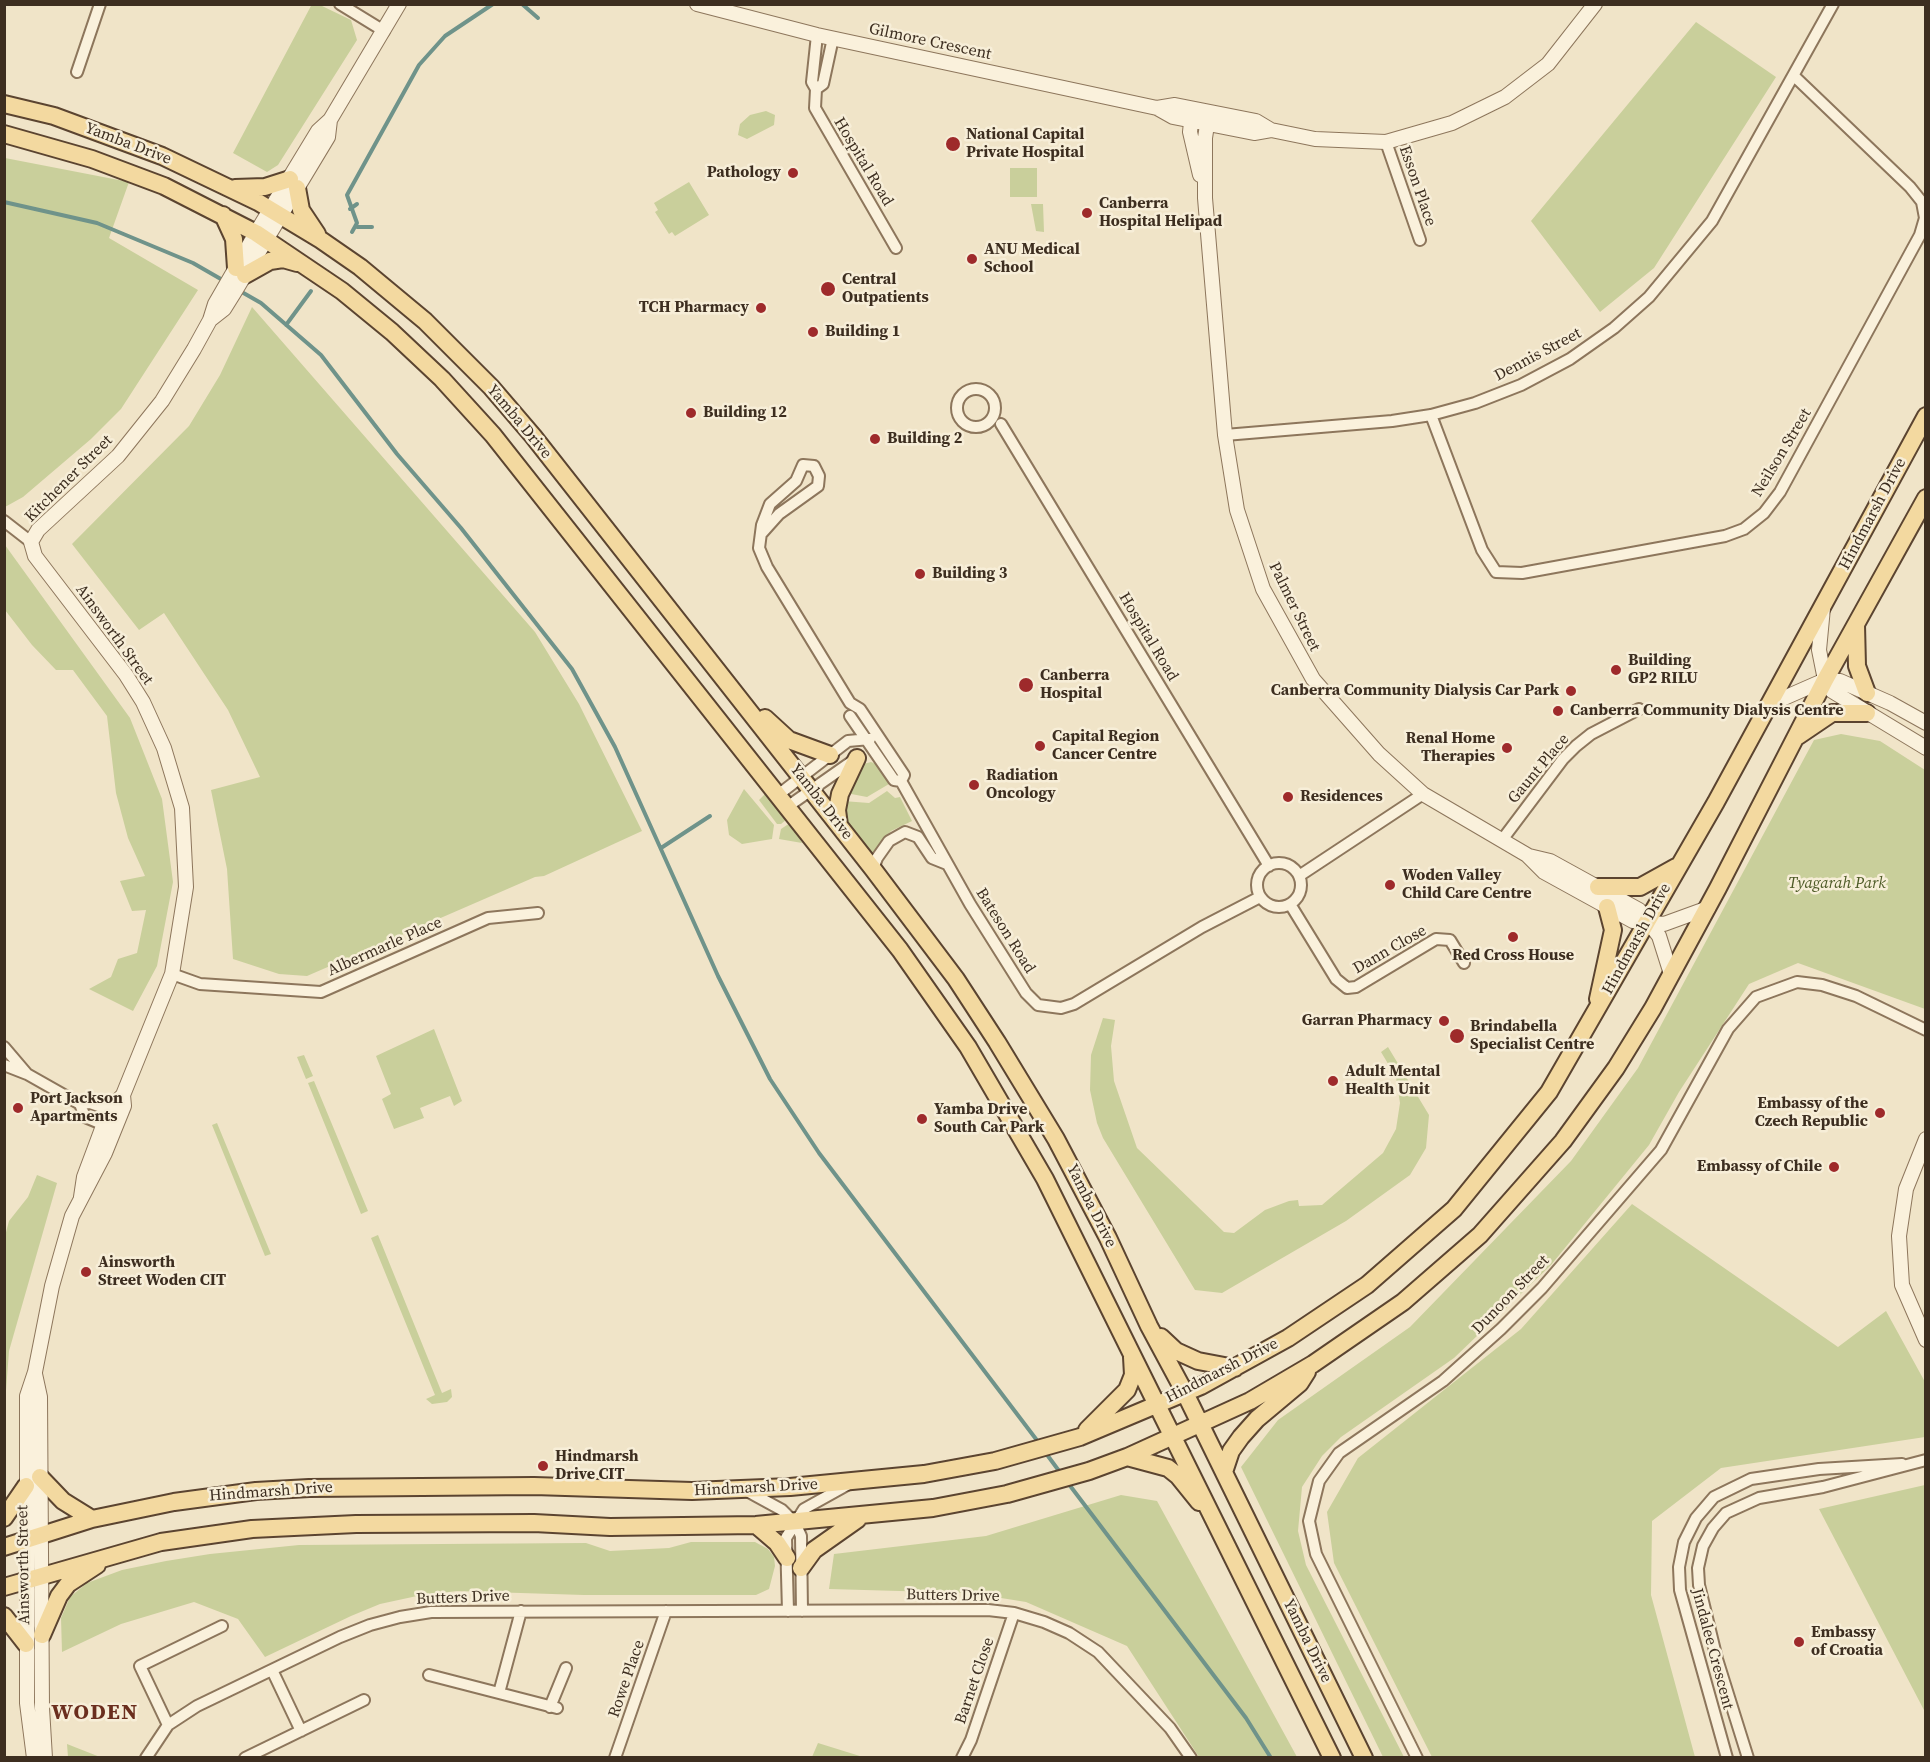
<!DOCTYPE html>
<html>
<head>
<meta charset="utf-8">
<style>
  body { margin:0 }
  #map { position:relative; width:1930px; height:1762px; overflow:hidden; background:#f0e4c8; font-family:"Source Serif 4",serif }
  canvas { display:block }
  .frame { position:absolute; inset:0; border:6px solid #3d2e20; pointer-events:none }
</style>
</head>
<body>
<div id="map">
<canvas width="1930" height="1762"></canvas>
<div class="frame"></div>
</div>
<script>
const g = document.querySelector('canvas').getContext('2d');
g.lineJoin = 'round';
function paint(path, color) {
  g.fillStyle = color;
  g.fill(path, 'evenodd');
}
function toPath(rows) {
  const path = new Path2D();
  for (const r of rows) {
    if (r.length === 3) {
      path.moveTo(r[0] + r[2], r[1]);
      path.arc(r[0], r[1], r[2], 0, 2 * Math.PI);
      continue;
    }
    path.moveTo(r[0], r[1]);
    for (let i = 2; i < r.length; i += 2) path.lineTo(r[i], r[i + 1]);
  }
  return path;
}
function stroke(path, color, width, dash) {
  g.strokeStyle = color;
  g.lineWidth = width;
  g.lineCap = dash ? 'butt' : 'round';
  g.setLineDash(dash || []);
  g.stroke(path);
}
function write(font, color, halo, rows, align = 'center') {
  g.font = font + ' "Source Serif 4",serif';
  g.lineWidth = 5;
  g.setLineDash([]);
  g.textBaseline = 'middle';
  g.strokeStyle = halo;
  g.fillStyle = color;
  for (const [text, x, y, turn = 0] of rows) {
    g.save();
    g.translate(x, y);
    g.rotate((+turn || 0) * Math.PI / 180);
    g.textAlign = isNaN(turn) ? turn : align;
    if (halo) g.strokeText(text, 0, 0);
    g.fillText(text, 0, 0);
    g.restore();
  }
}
paint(toPath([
  [312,4,320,5,351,20,357,40,278,165,267,172,233,153],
  [1696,22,1776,77,1654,268,1600,312,1531,221],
  [766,111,775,115,774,125,747,139,738,135,740,124,750,115],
  [5,158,129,182,109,238,198,290,121,409,91,439,23,497,5,507],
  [1010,168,1037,168,1037,197,1010,197],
  [689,182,709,215,675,236,672,232,669,234,655,212,658,210,654,203],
  [1031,204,1043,204,1044,232,1036,231],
  [252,307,535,632,579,704,642,831,544,876,535,877,307,976,279,974,233,959,227,869,211,790,260,777,228,710,164,613,139,630,72,544,189,426,220,375],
  [5,545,130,718,162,799,173,882,157,966,133,1011,89,989,111,977,118,959,137,953,146,910,132,911,120,881,145,876,128,838,116,793,107,716,73,670,56,670,32,645,5,610],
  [1841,734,1880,741,1925,770,1925,1009,1798,963,1749,984,1679,1092,1649,1145,1551,1265,1454,1358,1341,1437,1322,1456,1302,1487,1298,1531,1306,1565,1404,1757,1383,1757,1241,1467,1278,1420,1410,1327,1571,1161,1638,1068,1814,740],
  [871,762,878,765,889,784,867,797,846,793,860,765],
  [744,789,774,825,772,839,742,844,729,835,727,820],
  [887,791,895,798,900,797,912,821,891,831,872,854,848,823,844,814,843,801,869,803],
  [766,793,787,819,781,824,777,824,759,800],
  [790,823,794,828,802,843,779,839,781,829],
  [1103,1018,1115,1020,1111,1046,1114,1081,1137,1148,1224,1232,1234,1233,1265,1210,1289,1201,1298,1200,1299,1206,1322,1205,1383,1153,1396,1129,1400,1103,1396,1077,1381,1052,1388,1047,1429,1115,1426,1148,1410,1175,1346,1221,1222,1293,1195,1290,1103,1138,1097,1123,1090,1090,1091,1055],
  [434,1029,462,1101,454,1106,450,1096,420,1108,424,1118,394,1129,382,1099,391,1094,376,1056],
  [304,1055,313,1076,306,1079,297,1057],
  [314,1081,368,1211,361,1214,308,1083],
  [217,1123,271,1254,265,1256,212,1125],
  [37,1175,57,1183,9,1351,5,1404,5,1236,9,1221,28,1197],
  [1632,1204,1838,1347,1886,1311,1925,1382,1925,1437,1721,1468,1652,1521,1651,1595,1695,1757,1432,1757,1334,1563,1327,1512,1358,1458,1521,1329],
  [378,1235,442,1393,451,1389,452,1397,447,1402,432,1404,426,1399,435,1395,371,1238],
  [1925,1485,1926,1485,1925,1712,1819,1509],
  [1121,1495,1157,1501,1297,1757,1199,1757,1127,1646,1026,1602,970,1593,829,1589,834,1554,986,1536],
  [691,1542,755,1542,768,1549,774,1557,775,1566,769,1589,756,1595,584,1595,457,1591,417,1596,380,1604,351,1616,265,1657,238,1619,194,1602,121,1624,62,1652,61,1618,70,1597,87,1583,122,1570,166,1561,210,1554,299,1545,586,1543,610,1551,669,1548],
  [818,1743,863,1757,812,1757],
  [67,1744,100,1757,68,1757]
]), '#c9cf9b');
stroke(toPath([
  [522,4,538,18],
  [4,202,97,223,193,263,226,282],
  [350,209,357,204],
  [357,227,372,227],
  [352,232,357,223,347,195,419,65,445,36,493,4],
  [240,291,261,303,321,355,397,454,461,528,572,669,615,747,718,976,770,1079,819,1153,1039,1443],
  [286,325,311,291],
  [661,848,710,816],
  [1045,1452,1062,1475],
  [1068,1483,1246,1718,1271,1758]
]), '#6f938a', 4);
const minor = toPath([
  [340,4,384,31],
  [817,35,812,82,816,89,815,108,896,248],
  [77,72,100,4],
  [816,89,823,84,833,38],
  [1386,142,1420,240],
  [976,408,19],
  [1431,415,1482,550,1496,572,1522,573,1725,536,1744,529,1764,513,1780,492,1920,235,1925,218,1922,202,1910,187,1794,76],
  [1001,424,1269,866],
  [1225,435,1392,421,1431,415,1475,403,1521,385,1570,359,1614,328,1649,297,1712,221,1833,4],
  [4,521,31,542],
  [762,533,779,514,818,486,819,476,814,466,803,465,796,481,770,504,762,525,759,548,767,567,850,703,860,709,904,775,901,781],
  [850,716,894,780,901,781,970,904,1026,993,1038,1005,1061,1008,1074,1004,1202,927,1260,897],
  [778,795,848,741,870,739],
  [787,807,854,760],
  [1502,840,1563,759,1576,746,1591,734,1639,709],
  [1279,885,22],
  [873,869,877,858,889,841,905,832,918,837,932,858,947,864],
  [1299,876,1423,794],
  [1290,904,1336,979,1347,988,1356,987,1436,939,1450,940,1464,963],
  [172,974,200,984,321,992,488,918,538,913],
  [4,1047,27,1074],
  [4,1065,27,1074,80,1104,90,1103,116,1112],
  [80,1104,85,1117,109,1127],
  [749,1492,782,1510,795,1523,801,1536,802,1611],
  [788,1611,786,1538,804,1509,849,1484],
  [272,1670,301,1731],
  [429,1675,557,1708],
  [499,1693,521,1611],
  [550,1707,566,1668],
  [168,1725,140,1666,222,1626],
  [146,1758,168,1725,197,1706,340,1637,370,1625,400,1617,431,1612,988,1610,1014,1613,1044,1622,1069,1633,1098,1652,1170,1728,1191,1758],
  [245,1758,364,1700],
  [615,1758,666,1611],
  [962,1758,971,1740,1014,1613],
  [1417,1758,1316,1554,1309,1521,1319,1481,1339,1453,1443,1381,1501,1329,1542,1288,1661,1150,1728,1029,1756,997,1797,982,1822,985,1856,996,1926,1030],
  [1727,1758,1680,1590,1679,1567,1684,1542,1696,1518,1714,1497,1751,1479,1819,1469,1902,1464],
  [1748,1758,1717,1659,1699,1585,1698,1568,1703,1546,1713,1528,1726,1513,1759,1498,1823,1487,1926,1460]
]);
const tertiary = toPath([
  [697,4,817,35,1157,108,1173,117,1254,133,1271,130,1315,139,1386,142,1452,123,1505,97,1548,64,1595,4],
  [1157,108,1175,105,1256,121,1271,130],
  [1192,112,1190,132,1200,175],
  [1209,112,1205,138,1205,198,1225,435,1237,510,1263,589,1313,679,1379,754,1423,794,1527,855,1544,872,1633,921,1664,924,1708,908],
  [210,320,224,309,234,293,328,137,330,120],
  [1823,608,1819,650,1825,680,1832,691,1926,748],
  [1768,705,1825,680,1840,681,1890,703,1926,723],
  [1529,856,1550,861,1639,910,1659,936,1671,974],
  [1926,1139,1906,1189,1899,1236,1902,1285,1926,1340],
  [81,1197,84,1177,109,1110,123,1095,172,974,186,887,182,808,164,748,143,702,126,675,35,556,31,542,38,530,118,456,162,401,194,349,210,320,215,304,256,233,318,131,330,120,399,4],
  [35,1374,40,1397,42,1708,45,1758],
  [34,1758,27,1703,27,1396,35,1372,52,1286,72,1216,105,1153,124,1106,123,1095]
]);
const primary = toPath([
  [4,104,54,116,162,156,258,202,321,240,360,267,425,321,491,387,533,436,873,869,956,979,997,1042,1056,1139,1108,1238,1149,1326,1185,1393,1364,1758],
  [4,134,92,159,164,186,256,233,342,291,392,332,442,379,493,435,900,950,968,1047,1045,1179,1332,1758],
  [235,188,265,187,290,179],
  [297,188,301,210,317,234],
  [223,215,234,239,236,268],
  [245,275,270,261,283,259,297,263],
  [1856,625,1857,666,1867,693],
  [765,718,789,740,830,755],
  [1798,736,1832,713,1867,713],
  [839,825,837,810,840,794,857,758],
  [1598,887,1640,887,1676,867],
  [1598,999,1613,930,1607,907],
  [1161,1337,1176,1351,1198,1361,1235,1368],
  [1087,1430,1127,1390,1133,1375,1132,1357],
  [1127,1457,1168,1468,1178,1476,1199,1502],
  [1224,1472,1231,1451,1241,1437,1257,1419,1300,1383,1307,1372],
  [40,1477,63,1501,92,1519],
  [4,1518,26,1486],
  [756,1525,777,1543,787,1558],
  [4,1547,92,1519,174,1502,256,1491,309,1488,534,1486,692,1491,790,1487,924,1474,995,1461,1080,1437,1201,1386,1288,1338,1367,1285,1454,1209,1549,1092,1716,802,1926,416],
  [801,1568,814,1550,858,1519],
  [4,1587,161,1542,252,1529,356,1524,534,1523,610,1527,756,1525,933,1508,1007,1494,1089,1471,1127,1457,1250,1401,1313,1364,1403,1302,1480,1235,1563,1141,1616,1068,1653,1008,1718,888,1825,680,1926,498],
  [4,1616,26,1644],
  [42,1635,59,1596,68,1584,97,1565]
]);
stroke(minor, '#8d765c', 14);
stroke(tertiary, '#8d765c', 16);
stroke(primary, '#5b4430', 20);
stroke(minor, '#faf1dc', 10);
stroke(tertiary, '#faf1dc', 14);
stroke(primary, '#f3d9a0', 16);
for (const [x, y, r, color] of [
  [953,144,8,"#9e2a2b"],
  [793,173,6,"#9e2a2b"],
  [1087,213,6,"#9e2a2b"],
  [972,259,6,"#9e2a2b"],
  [828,289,8,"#9e2a2b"],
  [761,308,6,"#9e2a2b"],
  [813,332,6,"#9e2a2b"],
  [691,413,6,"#9e2a2b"],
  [875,439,6,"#9e2a2b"],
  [920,574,6,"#9e2a2b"],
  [1616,670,6,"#9e2a2b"],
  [1026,685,8,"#9e2a2b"],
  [1571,691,6,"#9e2a2b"],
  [1558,711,6,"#9e2a2b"],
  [1040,746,6,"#9e2a2b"],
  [1507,748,6,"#9e2a2b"],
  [974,785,6,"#9e2a2b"],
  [1288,797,6,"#9e2a2b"],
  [1390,885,6,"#9e2a2b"],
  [1513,937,6,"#9e2a2b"],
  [1444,1021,6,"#9e2a2b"],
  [1457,1036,8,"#9e2a2b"],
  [1333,1081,6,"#9e2a2b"],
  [18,1108,6,"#9e2a2b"],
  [1880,1113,6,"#9e2a2b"],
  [922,1119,6,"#9e2a2b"],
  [1834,1167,6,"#9e2a2b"],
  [86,1272,6,"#9e2a2b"],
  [543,1466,6,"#9e2a2b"],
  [1799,1642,6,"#9e2a2b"]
]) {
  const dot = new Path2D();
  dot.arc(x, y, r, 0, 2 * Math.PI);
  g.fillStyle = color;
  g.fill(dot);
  stroke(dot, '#f7eed8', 2);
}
write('16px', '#3d2e20', '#f7eed8', [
  ["Gilmore Crescent",930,42,12],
  ["Yamba Drive",128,144,21],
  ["Hospital Road",863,162,59],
  ["Esson Place",1417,186,71],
  ["Dennis Street",1538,355,-28],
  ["Yamba Drive",519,422,50],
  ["Neilson Street",1782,453,-59],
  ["Kitchener Street",69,479,-45],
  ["Hindmarsh Drive",1873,514,-62],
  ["Palmer Street",1294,607,64],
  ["Ainsworth Street",114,635,54],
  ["Hospital Road",1148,637,59],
  ["Gaunt Place",1539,769,-50],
  ["Yamba Drive",821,802,52],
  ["Bateson Road",1005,931,58],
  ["Hindmarsh Drive",1637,939,-61],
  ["Albermarle Place",385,947,-24],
  ["Dann Close",1390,950,-30],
  ["Yamba Drive",1091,1206,63],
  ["Dunoon Street",1511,1295,-46],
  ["Hindmarsh Drive",1222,1371,-27],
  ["Hindmarsh Drive",756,1488,-3],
  ["Hindmarsh Drive",271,1492,-4],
  ["Ainsworth Street",24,1565,-91],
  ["Butters Drive",953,1596,1],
  ["Butters Drive",463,1598,-2],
  ["Yamba Drive",1307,1641,64],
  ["Jindalee Crescent",1712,1649,75],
  ["Rowe Place",627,1679,-71],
  ["Barnet Close",975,1681,-71]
]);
write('bold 16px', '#3d2e20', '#f7eed8', [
  ["National Capital",966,135],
  ["Private Hospital",966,153],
  ["Pathology",781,173,"right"],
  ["Canberra",1099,204],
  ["Hospital Helipad",1099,222],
  ["ANU Medical",984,250],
  ["School",984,268],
  ["Central",842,280],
  ["Outpatients",842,298],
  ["TCH Pharmacy",749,308,"right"],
  ["Building 1",825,332],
  ["Building 12",703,413],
  ["Building 2",887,439],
  ["Building 3",932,574],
  ["Building",1628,661],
  ["GP2 RILU",1628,679],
  ["Canberra",1040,676],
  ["Hospital",1040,694],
  ["Canberra Community Dialysis Car Park",1559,691,"right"],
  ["Canberra Community Dialysis Centre",1570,711],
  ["Capital Region",1052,737],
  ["Cancer Centre",1052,755],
  ["Renal Home",1495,739,"right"],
  ["Therapies",1495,757,"right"],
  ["Radiation",986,776],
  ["Oncology",986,794],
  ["Residences",1300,797],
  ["Woden Valley",1402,876],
  ["Child Care Centre",1402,894],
  ["Red Cross House",1513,956,"center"],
  ["Garran Pharmacy",1432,1021,"right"],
  ["Brindabella",1470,1027],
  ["Specialist Centre",1470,1045],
  ["Adult Mental",1345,1072],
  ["Health Unit",1345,1090],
  ["Port Jackson",30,1099],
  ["Apartments",30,1117],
  ["Embassy of the",1868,1104,"right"],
  ["Czech Republic",1868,1122,"right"],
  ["Yamba Drive",934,1110],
  ["South Car Park",934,1128],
  ["Embassy of Chile",1822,1167,"right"],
  ["Ainsworth",98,1263],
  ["Street Woden CIT",98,1281],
  ["Hindmarsh",555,1457],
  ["Drive CIT",555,1475],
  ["Embassy",1811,1633],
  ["of Croatia",1811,1651]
], 'left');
write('italic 16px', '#4d5a26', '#f7eed8', [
  ["Tyagarah Park",1837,884]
]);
g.letterSpacing = '1.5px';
write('bold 22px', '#6b2e1e', '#f7eed8', [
  ["WODEN",95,1713]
]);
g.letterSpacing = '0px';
</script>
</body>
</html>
